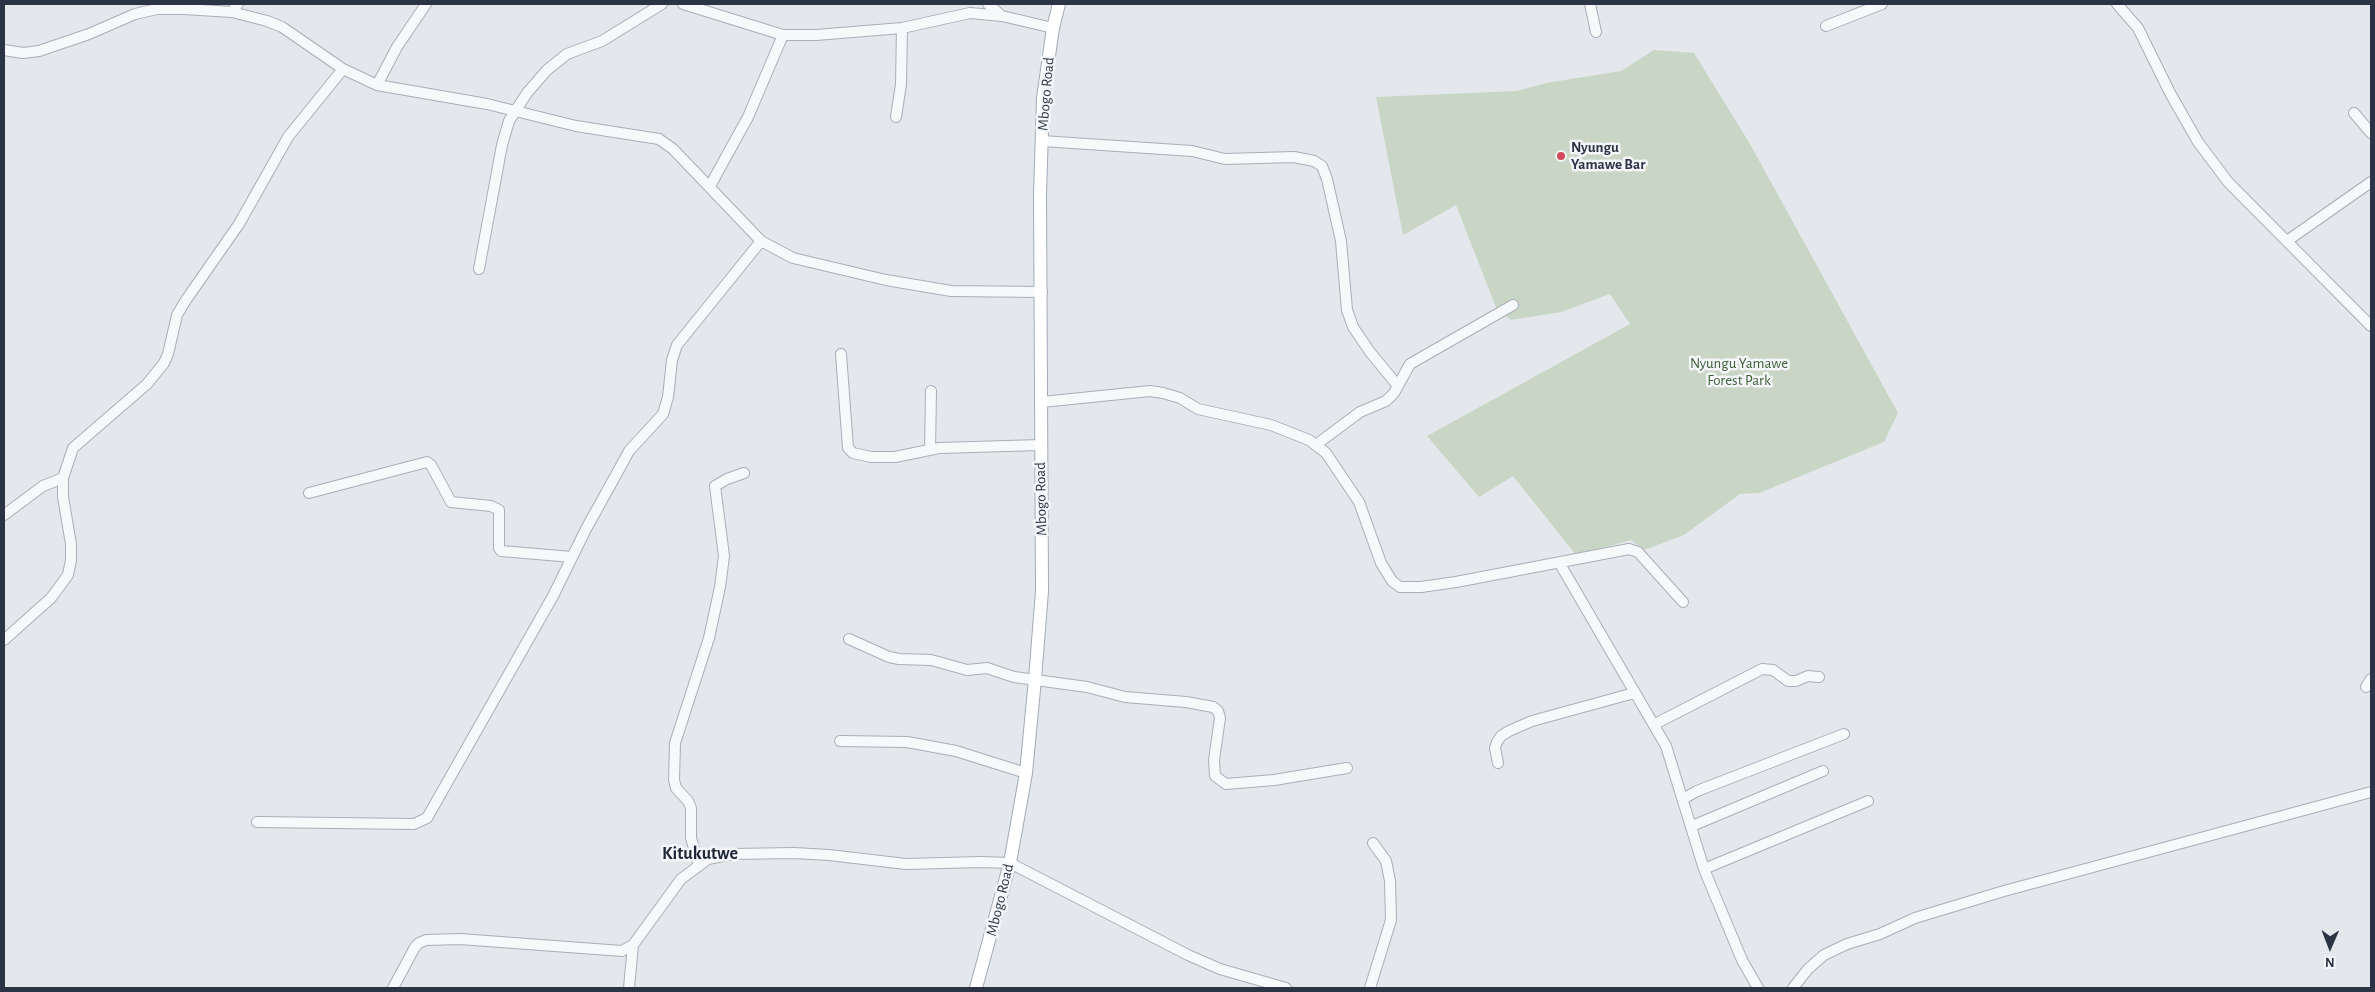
<!DOCTYPE html>
<html>
<head>
<meta charset="utf-8">
<style>
  body { margin:0 }
  #map { position:relative; width:2375px; height:992px; overflow:hidden; background:#e4e7ec; font-family:"Alegreya Sans",sans-serif }
  canvas { display:block }
  .frame { position:absolute; inset:0; border:5px solid #2b3445; pointer-events:none }
  .north { position:absolute; left:2305px; top:922px; width:50px; height:50px; -webkit-text-stroke:4px #f4f6f9; paint-order:stroke; rotate:181deg; font-size:14px; font-weight:700; line-height:20px; text-align:center; color:#2b3445 }
  .north::after { content:''; display:block; margin:auto; width:18px; height:22px; background:#2b3445; clip-path:polygon(50% 0,100% 100%,50% 72%,0 100%) }
</style>
</head>
<body>
<div id="map">
<canvas width="2375" height="992"></canvas>
<div class="frame"></div>
<div class="north">N</div>
</div>
<script>
const g = document.querySelector('canvas').getContext('2d');
g.lineJoin = 'round';
function paint(path, color) {
  g.fillStyle = color;
  g.fill(path, 'evenodd');
}
function toPath(rows) {
  const path = new Path2D();
  for (const r of rows) {
    path.moveTo(r[0], r[1]);
    for (let i = 2; i < r.length; i += 2) path.lineTo(r[i], r[i + 1]);
  }
  return path;
}
function stroke(path, color, width, dash) {
  g.strokeStyle = color;
  g.lineWidth = width;
  g.lineCap = dash ? 'butt' : 'round';
  g.setLineDash(dash || []);
  g.stroke(path);
}
function write(font, color, halo, rows, align = 'center') {
  g.font = font + ' "Alegreya Sans",sans-serif';
  g.lineWidth = 5;
  g.setLineDash([]);
  g.textBaseline = 'middle';
  g.strokeStyle = halo;
  g.fillStyle = color;
  for (const [text, x, y, turn = 0] of rows) {
    g.save();
    g.translate(x, y);
    g.rotate((+turn || 0) * Math.PI / 180);
    g.textAlign = isNaN(turn) ? turn : align;
    if (halo) g.strokeText(text, 0, 0);
    g.fillText(text, 0, 0);
    g.restore();
  }
}
paint(toPath([
  [1654,50,1694,53,1750,144,1898,413,1884,442,1759,493,1740,494,1684,535,1644,550,1631,540,1576,555,1513,476,1479,497,1427,436,1630,324,1610,294,1561,312,1511,320,1497,310,1456,205,1403,235,1376,97,1517,91,1546,83,1621,71]
]), '#c9d6c5');
const minor = toPath([
  [683,4,783,35,816,35,902,28,970,13,1002,16,1053,28],
  [988,4,1002,16],
  [1590,4,1596,32],
  [2117,4,2138,28,2170,93,2198,142,2228,182,2371,326],
  [232,12,238,4],
  [1826,26,1882,4],
  [4,50,23,53,39,51,89,34,135,14,157,9,184,9,232,12,267,21,282,27,343,69,377,85,487,104,576,126,659,139,673,149,761,241,793,258,886,280,951,291,1042,292],
  [377,85,397,47,426,4],
  [2354,113,2371,133],
  [896,117,901,84,902,28],
  [1042,141,1192,151,1225,159,1294,157,1314,161,1322,166,1327,179,1341,241,1347,310,1353,327,1370,352,1398,386],
  [710,186,748,117,783,35],
  [2287,241,2371,182],
  [479,269,502,145,509,121,527,93,547,70,567,54,602,41,662,4],
  [841,354,848,448,853,453,871,457,895,457,939,448,1040,445],
  [1042,402,1150,391,1163,393,1180,398,1198,409,1271,425,1309,440,1326,453,1359,502,1381,563,1392,581,1400,587,1421,587,1456,582,1629,549,1638,552,1683,602],
  [1317,444,1360,412,1386,401,1394,393,1410,364,1513,305],
  [930,450,931,391],
  [309,493,427,462,431,465,451,502,491,506,499,510,499,548,501,551,572,557],
  [4,515,43,486,63,478],
  [1560,564,1666,746,1704,869,1742,960,1758,988],
  [849,639,889,657,899,659,931,660,967,670,987,668,1014,677,1087,687,1125,697,1186,702,1213,707,1218,711,1220,718,1214,760,1215,776,1226,784,1274,780,1347,768],
  [4,640,51,598,68,575,71,560,71,544,63,497,63,478,73,448,147,384,164,363,168,354,177,315,186,300,239,224,288,137,343,69],
  [2366,687,2371,679],
  [1655,724,1762,669,1773,670,1788,681,1796,681,1808,676,1819,677],
  [840,741,907,742,956,751,1026,773],
  [1498,763,1495,748,1497,742,1501,736,1509,731,1532,721,1634,693],
  [1683,799,1697,791,1844,734],
  [257,822,414,824,427,818,553,596,586,529,622,464,629,451,663,414,668,397,672,360,677,345,761,241],
  [1692,826,1823,771],
  [699,866,691,838,691,808,688,801,676,788,674,780,675,743,709,638,720,587,724,556,715,486,727,479,744,473],
  [1704,869,1868,801],
  [393,988,415,947,419,943,426,940,460,939,622,951,633,945,681,879,708,859,733,854,794,853,829,855,906,864,981,862,1010,863,1188,955,1220,969,1286,988],
  [629,988,633,945],
  [1370,988,1391,920,1390,881,1386,861,1373,843],
  [1793,988,1808,969,1824,955,1847,944,1880,934,1915,918,2004,891,2371,792]
]);
const major = toPath([
  [976,988,1010,863,1026,773,1035,679,1042,591,1040,194,1043,98,1053,28,1059,4]
]);
stroke(minor, '#a9aeb7', 12);
stroke(major, '#a3abb8', 14);
stroke(minor, '#f7f8fa', 10);
stroke(major, '#fff', 12);
for (const [x, y, r, color] of [
  [1561,156,5,"#d1495b"]
]) {
  const dot = new Path2D();
  dot.arc(x, y, r, 0, 2 * Math.PI);
  g.fillStyle = color;
  g.fill(dot);
  stroke(dot, '#f4f6f9', 2);
}
write('15px', '#2b3445', '#f4f6f9', [
  ["Mbogo Road",1046,94,-85],
  ["Mbogo Road",1041,499,-91],
  ["Mbogo Road",1000,900,-76]
]);
write('bold 15px', '#2b3445', '#f4f6f9', [
  ["Nyungu",1571,147],
  ["Yamawe Bar",1571,164]
], 'left');
write('15px', '#3f6138', '#f4f6f9', [
  ["Nyungu Yamawe",1739,363],
  ["Forest Park",1739,380]
]);
write('bold 18px', '#1d2536', '#f4f6f9', [
  ["Kitukutwe",700,854]
]);
</script>
</body>
</html>
